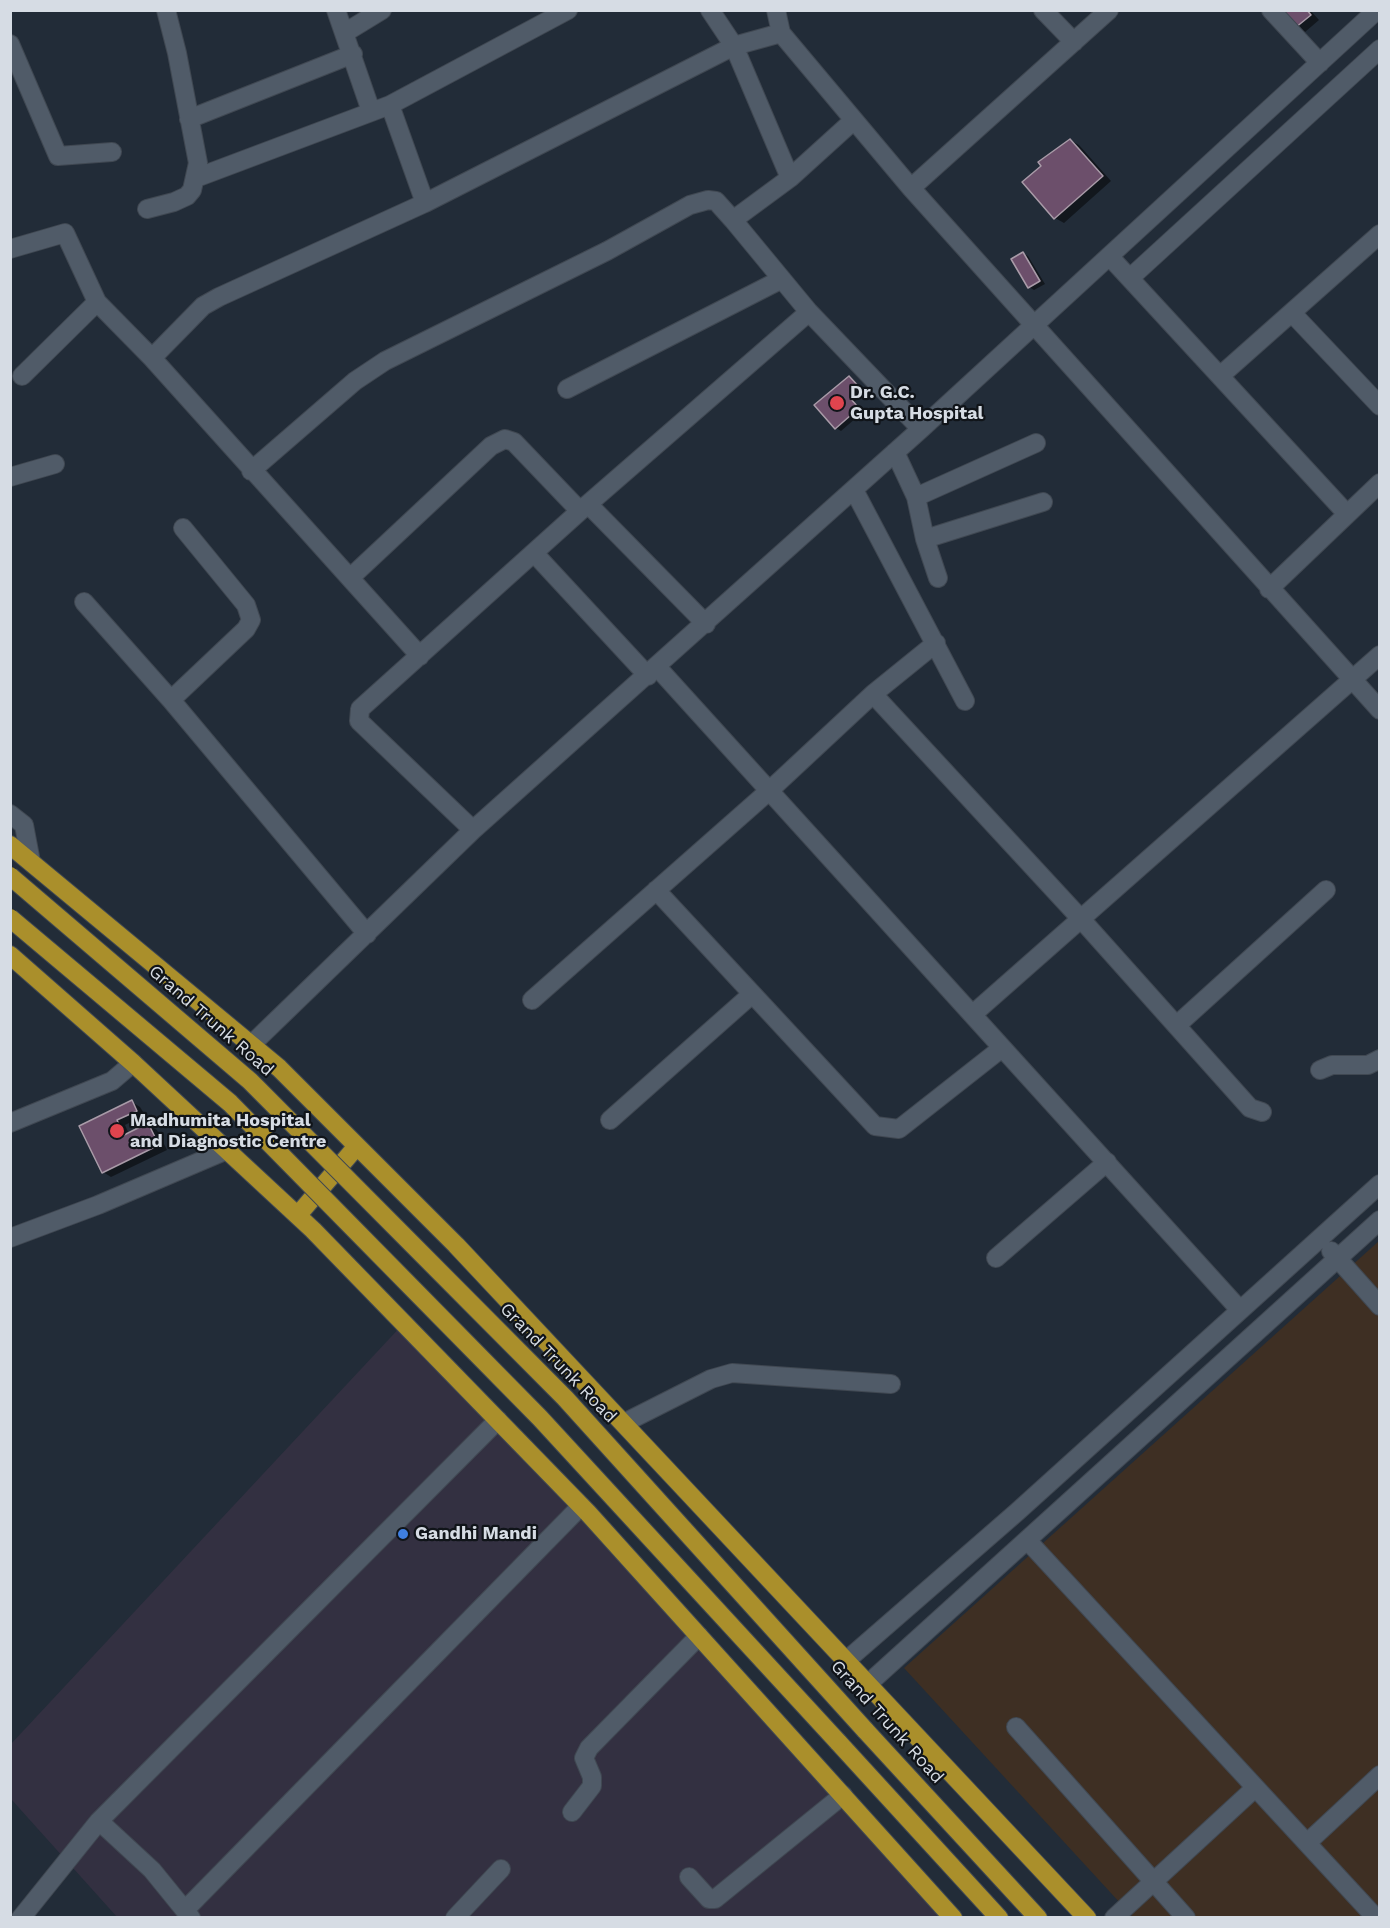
<!DOCTYPE html>
<html>
<head>
<meta charset="utf-8">
<style>
  body { margin:0 }
  #map { position:relative; width:1390px; height:1928px; overflow:hidden; background:#222c38; font-family:"Work Sans",sans-serif }
  canvas { display:block }
  .frame { position:absolute; inset:0; border:12px solid #d6dce4; pointer-events:none }
</style>
</head>
<body>
<div id="map">
<canvas width="1390" height="1928"></canvas>
<div class="frame"></div>
</div>
<script>
const g = document.querySelector('canvas').getContext('2d');
g.lineJoin = 'round';
function paint(path, color) {
  g.fillStyle = color;
  g.fill(path, 'evenodd');
}
function toPath(rows) {
  const path = new Path2D();
  for (const r of rows) {
    path.moveTo(r[0], r[1]);
    for (let i = 2; i < r.length; i += 2) path.lineTo(r[i], r[i + 1]);
  }
  return path;
}
function stroke(path, color, width, dash) {
  g.strokeStyle = color;
  g.lineWidth = width;
  g.lineCap = dash ? 'butt' : 'round';
  g.setLineDash(dash || []);
  g.stroke(path);
}
function write(font, color, halo, rows, align = 'center') {
  g.font = font + ' "Work Sans",sans-serif';
  g.lineWidth = 4.5;
  g.setLineDash([]);
  g.textBaseline = 'middle';
  g.strokeStyle = halo;
  g.fillStyle = color;
  for (const [text, x, y, turn = 0] of rows) {
    g.save();
    g.translate(x, y);
    g.rotate((+turn || 0) * Math.PI / 180);
    g.textAlign = isNaN(turn) ? turn : align;
    if (halo) g.strokeText(text, 0, 0);
    g.fillText(text, 0, 0);
    g.restore();
  }
}
paint(toPath([
  [404,1323,951,1917,117,1917,11,1799,10,1745]
]), '#333041');
paint(toPath([
  [1379,1241,1379,1917,1133,1917,904,1668]
]), '#3e2f23');
paint(toPath([
  [1283,10,1310,10,1319,20,1305,32,1296,27],
  [1070,140,1079,145,1111,181,1064,223,1055,218,1024,183],
  [1023,253,1028,256,1045,284,1034,290,1029,287],
  [850,377,865,392,854,402,863,412,841,431,836,428],
  [132,1102,140,1107,145,1115,125,1125,129,1134,148,1125,157,1130,167,1150,111,1177,103,1172,81,1127]
]), '#0007');
const building = toPath([
  [1281,10,1307,10,1311,15,1295,28,1281,10],
  [1070,139,1103,176,1054,219,1022,182,1041,166,1038,162,1070,139],
  [1023,252,1040,281,1028,288,1011,259,1023,252],
  [849,376,861,389,850,398,859,408,835,429,814,405,849,376],
  [132,1100,137,1111,117,1120,124,1135,148,1123,159,1145,102,1173,79,1126,132,1100]
]);
paint(building, '#6c4f6b');
stroke(building, '#a99ba8', 1.5);
const minor = toPath([
  [336,10,371,111],
  [710,10,734,46,790,178],
  [776,10,781,33,911,188,1380,710],
  [1043,10,1074,42],
  [1271,10,1320,63],
  [346,32,382,10],
  [10,44,58,156,112,152],
  [390,105,425,203],
  [189,119,353,54],
  [196,178,390,105,568,10],
  [911,188,1109,10],
  [147,209,174,202,187,196,192,190,198,163,177,53,166,10],
  [733,220,790,178,854,120],
  [10,249,65,233,97,302,152,358,420,656],
  [1110,257,1347,514],
  [1130,278,1380,49],
  [1292,313,1380,406],
  [152,358,203,306,219,297,425,203,734,46,781,33],
  [22,376,97,302],
  [1220,376,1380,234],
  [567,389,782,279],
  [895,452,916,497,925,539,938,578],
  [251,471,355,381,385,361,607,251,690,205,708,200,716,201,733,220,809,312,921,429],
  [10,477,55,464],
  [854,490,965,701],
  [916,497,1036,443],
  [588,504,706,624],
  [925,539,1043,502],
  [534,553,648,676],
  [351,577,491,446,505,439,514,442,580,511],
  [1269,589,1380,483],
  [84,602,171,700,367,934],
  [658,668,1240,1310],
  [873,694,1081,919,1250,1108,1262,1112],
  [171,700,246,629,251,620,246,605,183,528],
  [10,814,24,825,31,862],
  [473,830,359,721,360,709,580,511,809,312],
  [656,890,875,1126,899,1129,1002,1048],
  [532,1000,770,790,873,694,936,643],
  [973,1014,1380,655],
  [1177,1025,1326,890],
  [251,1045,473,830,921,429,1377,10],
  [1320,1070,1332,1065,1368,1065,1380,1059],
  [610,1120,751,995],
  [10,1123,112,1081,133,1063],
  [10,1238,98,1205,227,1150],
  [1331,1251,1380,1306],
  [996,1258,1107,1162],
  [624,1423,711,1379,732,1373,891,1384],
  [1027,1540,1376,1918],
  [847,1660,1017,1512,1380,1184],
  [869,1683,1380,1220],
  [1016,1727,1186,1918],
  [572,1812,592,1786,592,1777,584,1758,589,1748,699,1636],
  [99,1821,152,1870,191,1918],
  [1307,1843,1380,1775],
  [689,1877,709,1899,715,1899,843,1795],
  [186,1909,581,1506],
  [21,1918,99,1821,498,1420],
  [455,1918,501,1869],
  [1114,1918,1255,1788]
]);
const highway = toPath([
  [10,845,279,1068,456,1245,1087,1918],
  [10,955,133,1063,313,1230,588,1513,953,1918],
  [298,1215,357,1146],
  [865,1730,1038,1918],
  [838,1742,999,1918]
]);
stroke(minor, '#404852', 20);
stroke(highway, '#404852', 20);
stroke(minor, '#505b68', 18);
stroke(highway, '#aa8f2b', 18);
const highwayBridge = toPath([
  [10,876,250,1081,565,1398,865,1730],
  [10,918,230,1103,540,1418,838,1742]
]);
stroke(highwayBridge, '#404852', 20, []);
stroke(highwayBridge, '#aa8f2b', 18);
for (const [x, y, r, color] of [
  [837,403,8,"#e0444e"],
  [117,1131,8,"#e0444e"],
  [403,1534,6,"#3f7fe0"]
]) {
  const dot = new Path2D();
  dot.arc(x, y, r, 0, 2 * Math.PI);
  g.fillStyle = color;
  g.fill(dot);
  stroke(dot, '#101419', 2);
}
write('bold 18px', '#d6dce4', '#101419', [
  ["Dr. G.C.",850,393],
  ["Gupta Hospital",850,414],
  ["Madhumita Hospital",130,1121],
  ["and Diagnostic Centre",130,1142],
  ["Gandhi Mandi",415,1534]
], 'left');
write('18px', '#d6dce4', '#101419', [
  ["Grand Trunk Road",211,1021,41],
  ["Grand Trunk Road",558,1363,46],
  ["Grand Trunk Road",887,1722,48]
]);
</script>
</body>
</html>
